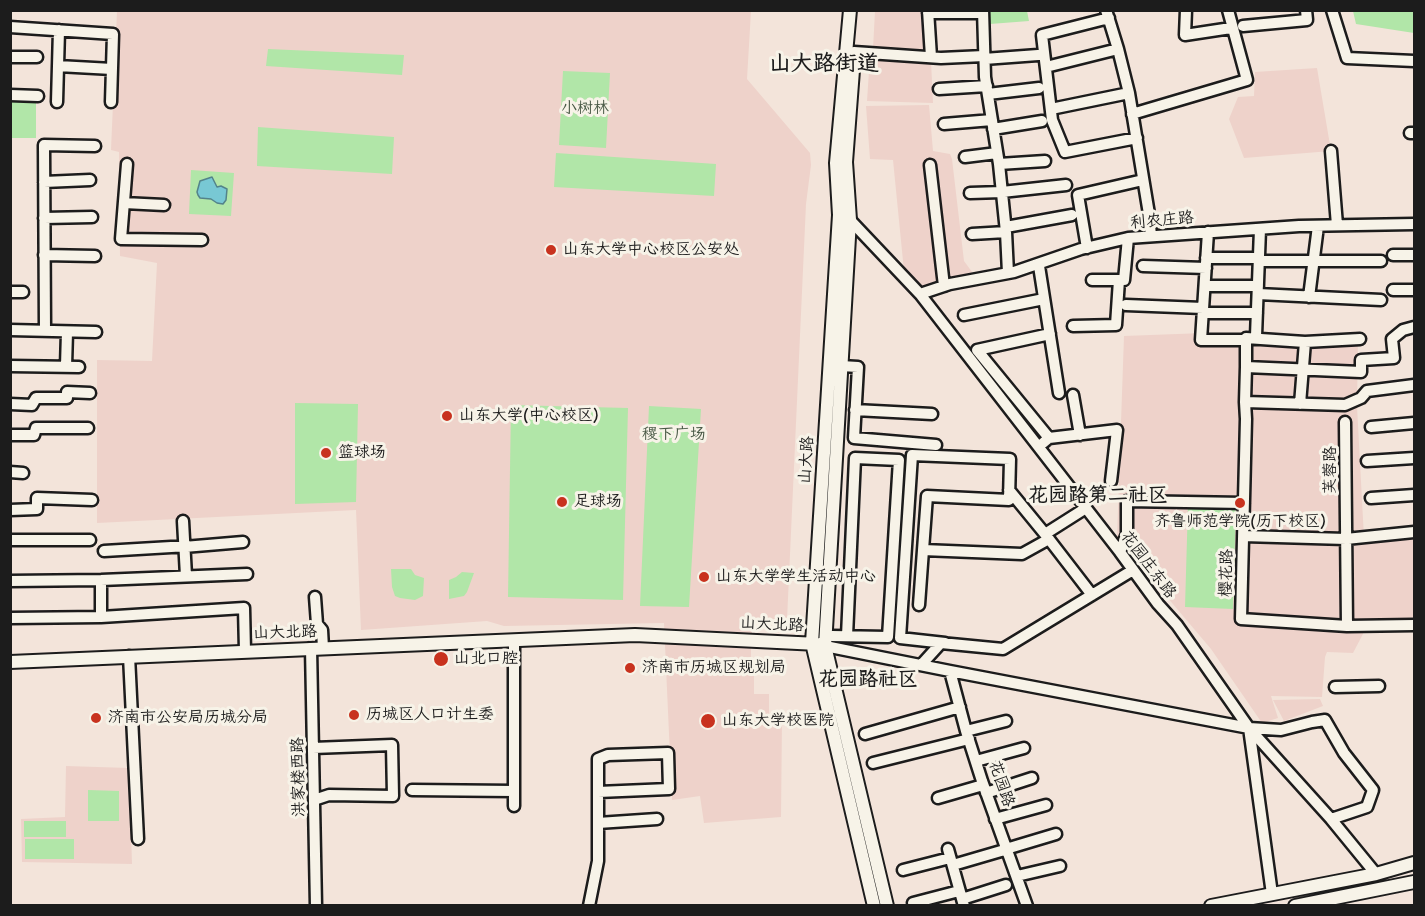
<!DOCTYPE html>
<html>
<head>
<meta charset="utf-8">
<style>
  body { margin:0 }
  #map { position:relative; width:1425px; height:916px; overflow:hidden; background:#f3e4da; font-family:"Balsamiq Sans",sans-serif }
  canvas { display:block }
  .frame { position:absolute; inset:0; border:12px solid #1c1c1c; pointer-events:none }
</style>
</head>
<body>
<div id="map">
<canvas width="1425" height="916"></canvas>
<div class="frame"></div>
</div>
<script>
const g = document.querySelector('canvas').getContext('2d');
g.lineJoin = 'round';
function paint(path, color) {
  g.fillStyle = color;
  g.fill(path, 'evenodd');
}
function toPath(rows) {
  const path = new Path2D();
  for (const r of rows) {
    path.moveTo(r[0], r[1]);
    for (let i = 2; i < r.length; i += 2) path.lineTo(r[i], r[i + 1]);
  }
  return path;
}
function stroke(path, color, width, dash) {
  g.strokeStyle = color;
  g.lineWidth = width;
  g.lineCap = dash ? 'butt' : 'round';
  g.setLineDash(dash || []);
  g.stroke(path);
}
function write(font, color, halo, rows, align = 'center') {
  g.font = font + ' "Balsamiq Sans","LXGW WenKai TC",sans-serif';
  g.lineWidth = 6;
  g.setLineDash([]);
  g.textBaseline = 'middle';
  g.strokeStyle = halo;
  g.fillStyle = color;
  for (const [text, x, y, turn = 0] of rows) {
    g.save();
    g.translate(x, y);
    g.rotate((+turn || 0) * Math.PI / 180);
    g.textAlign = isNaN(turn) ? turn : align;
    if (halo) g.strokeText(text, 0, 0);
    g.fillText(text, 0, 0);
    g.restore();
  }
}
paint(toPath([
  [117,11,751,11,747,79,810,153,811,165,806,204,787,620,753,620,751,650,751,675,754,676,754,694,769,694,769,718,782,719,781,817,704,823,700,796,672,800,664,623,504,626,487,621,361,630,356,510,97,523,97,360,152,361,157,263,120,256,119,152,111,150],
  [875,11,929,11,931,53,873,49],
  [870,56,931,61,933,103,867,101],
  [1317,68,1331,151,1244,158,1229,119,1238,97,1254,96,1255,72],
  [929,105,933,151,950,154,952,159,964,261,975,276,921,287,904,271,893,160,870,159,866,106],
  [1204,333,1358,336,1357,406,1364,538,1414,538,1414,623,1364,623,1364,632,1353,653,1327,652,1325,657,1322,697,1271,696,1278,718,1262,723,1211,649,1117,538,1124,336],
  [1320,699,1323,706,1284,721,1273,700],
  [66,766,129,768,132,864,22,862,21,819,65,817]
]), '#eed2ca');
paint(toPath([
  [988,11,1027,11,1029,21,990,24],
  [1353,11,1414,11,1414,33,1356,24],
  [268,49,404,55,402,75,266,66],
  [563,71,610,73,606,148,559,145],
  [11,99,36,102,36,138,11,138],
  [258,127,394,137,392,174,257,166],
  [556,153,716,164,714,196,554,187],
  [191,170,234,173,231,216,189,214],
  [295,403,358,404,356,502,295,504],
  [511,405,628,408,623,600,508,597],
  [649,406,701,409,689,607,640,606],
  [1188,504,1236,505,1233,609,1185,607],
  [391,569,411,569,415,575,424,578,423,596,415,600,400,598,395,596,392,587],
  [462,572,474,573,467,592,464,596,449,599,449,580,456,577],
  [88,790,119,791,119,821,88,821],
  [24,821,66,821,66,837,24,837],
  [25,839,74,839,74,859,25,859]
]), '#b1e6a8');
const water = toPath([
  [212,177,217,187,221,186,227,189,226,200,223,204,217,203,211,199,200,198,198,195,197,192,200,181,212,177]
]);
paint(water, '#78c8d4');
stroke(water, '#53838a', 1.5);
const minor = toPath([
  [928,10,931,57],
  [983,10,985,77,999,164,1006,232,1008,273],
  [1106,10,1118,49,1129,93,1149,214,1151,236],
  [1186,10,1185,35,1231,28],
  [1332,10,1347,58,1414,61],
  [928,13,981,13],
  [1109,18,1042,35,1052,120,1065,152,1137,138],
  [1243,26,1307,20,1306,10],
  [10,27,113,34,111,102],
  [854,52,941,58,984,56],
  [10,57,37,57],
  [984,59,1038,55],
  [58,66,112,69],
  [1046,67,1118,49],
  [939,89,987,86],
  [988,94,1039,88],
  [10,95,38,96],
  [57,102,59,30],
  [1051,109,1129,93],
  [1132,114,1247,80,1228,10],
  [944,124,992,120],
  [993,129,1042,121],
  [1410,133,1414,133],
  [1331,151,1337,225],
  [965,157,997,153],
  [127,164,121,239,202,240],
  [999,164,1045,161],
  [930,165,944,286],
  [44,182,90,180],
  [970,193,1002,192,1066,185],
  [124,203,164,205],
  [44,218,92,217],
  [850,220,920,294,1120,552,1158,604,1177,625,1249,728,1331,819,1376,874],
  [1006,227,1072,215],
  [1208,232,1201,340,1246,340],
  [972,234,1006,232],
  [1087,248,1078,195,1143,180],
  [44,255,95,256],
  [1393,255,1414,255],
  [1206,258,1259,258],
  [1259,261,1381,261],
  [1039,266,1059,393],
  [1143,266,1206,268],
  [1092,280,1124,280,1128,238],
  [1205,286,1258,286],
  [1393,290,1414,290],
  [10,292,23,292],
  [920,294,950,284,1014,272,1081,249,1128,238,1299,226,1414,224],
  [1258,294,1381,300],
  [1309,297,1318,226],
  [1126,305,1203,308],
  [1203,313,1257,313],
  [964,315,1044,299],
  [1073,326,1116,325,1119,280],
  [10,330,96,332],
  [45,331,44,145,95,146],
  [1256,336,1260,229],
  [1305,342,1360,339],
  [10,366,79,367],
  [66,366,67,332],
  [841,366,858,367,854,438,936,445],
  [1246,367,1246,338,1305,342,1300,404],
  [1414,385,1367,391,1361,398,1345,405,1245,402,1246,419,1241,619,1347,626,1414,625],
  [1073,395,1080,435],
  [1245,402,1246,367,1361,372,1361,360,1394,358,1392,339,1403,330,1414,327],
  [10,404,32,405,36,398,67,398,67,392,90,393],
  [855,410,932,414],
  [1345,422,1347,626],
  [1371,427,1414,423],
  [10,435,34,435,36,428,88,428],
  [1049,438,977,350,1050,334],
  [1043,443,1049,438,1117,430,1111,481],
  [1367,461,1414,458],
  [10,472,23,473],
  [1009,490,1045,534],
  [1371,498,1414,495],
  [1086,508,1045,534,1092,595],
  [10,510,37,509,37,498,92,500],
  [183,521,186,576],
  [1243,536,1346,539,1414,532],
  [10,540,90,540],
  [184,547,243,542],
  [104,551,188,546],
  [1120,552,1127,534,1127,501,1244,503],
  [101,580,101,617],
  [10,581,101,580,247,574],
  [315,597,317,624,322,630,323,648],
  [919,605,923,550],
  [10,618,101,617,244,608,245,651],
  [832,636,888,637,899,460,855,458,847,636],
  [945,643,900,638,912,455,1010,459,1009,500,927,496,923,550,1022,554,1049,539],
  [825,646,950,671,1249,728,1281,730,1312,722,1325,720,1344,753,1373,790,1367,807,1331,819],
  [311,648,316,906],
  [129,656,138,839],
  [921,665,941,643,1003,649,1133,570],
  [950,671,966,731,982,781,1027,906],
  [1335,687,1379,686],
  [1249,728,1272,894],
  [966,731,1006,721],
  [865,734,960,707],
  [313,748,392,745,393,796,329,795,314,800],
  [976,761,1024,748],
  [873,763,969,739],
  [412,790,514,791],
  [986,793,1032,778],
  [938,798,983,785],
  [514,806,514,644],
  [995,819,1046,805],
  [598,823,657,819],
  [948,849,964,906],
  [1006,849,1056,834],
  [953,865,1001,851],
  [903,870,950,858],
  [1017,876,1060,866],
  [962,899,1006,885],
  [913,903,959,891],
  [589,906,598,861,598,759,608,755,668,753,669,789,598,792]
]);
const major = toPath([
  [850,10,836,163,839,215,812,643,874,906],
  [854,57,846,162,850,220,825,646,887,906],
  [10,662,635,635,818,644],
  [1211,906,1376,874,1414,863],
  [1295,906,1414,882]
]);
stroke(minor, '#1c1c1c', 15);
stroke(major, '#1c1c1c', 16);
stroke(minor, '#f7f3e8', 10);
stroke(major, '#f7f3e8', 12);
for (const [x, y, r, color] of [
  [551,250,6,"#c8321e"],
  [447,416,6,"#c8321e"],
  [326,453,6,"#c8321e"],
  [562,502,6,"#c8321e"],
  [1240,503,6,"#c8321e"],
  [704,577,6,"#c8321e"],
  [441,659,8,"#c8321e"],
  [630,668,6,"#c8321e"],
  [354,715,6,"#c8321e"],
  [96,718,6,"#c8321e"],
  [708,721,8,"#c8321e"]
]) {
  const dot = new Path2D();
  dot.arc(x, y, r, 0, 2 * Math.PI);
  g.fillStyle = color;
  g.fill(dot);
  stroke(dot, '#f7f3e8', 2);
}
write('16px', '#495946', '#f7f3e8', [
  ["小树林",585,109],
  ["稷下广场",674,435]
]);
write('16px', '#1c1c1c', '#f7f3e8', [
  ["利农庄路",1162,221,-5],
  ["山大路",807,460,-86],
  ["芙蓉路",1331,470,-90],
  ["花园庄东路",1148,565,53],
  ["樱花路",1227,573,-89],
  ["山大北路",772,625,3],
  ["山大北路",285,633,-2],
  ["洪家楼西路",299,777,-91],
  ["花园路",1001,784,71]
]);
write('16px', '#1c1c1c', '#f7f3e8', [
  ["山东大学中心校区公安处",563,250],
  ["山东大学(中心校区)",459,416],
  ["篮球场",338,453],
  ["足球场",574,502],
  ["齐鲁师范学院(历下校区)",1240,522,"center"],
  ["山东大学学生活动中心",716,577],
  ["山北口腔",454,659],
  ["济南市历城区规划局",642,668],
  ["历城区人口计生委",366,715],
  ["济南市公安局历城分局",108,718],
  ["山东大学校医院",722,721]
], 'left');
write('bold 20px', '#1c1c1c', '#f7f3e8', [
  ["花园路第二社区",1098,496],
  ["花园路社区",868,680]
]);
write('bold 22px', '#1c1c1c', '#f7f3e8', [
  ["山大路街道",824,64]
]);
</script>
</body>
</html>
